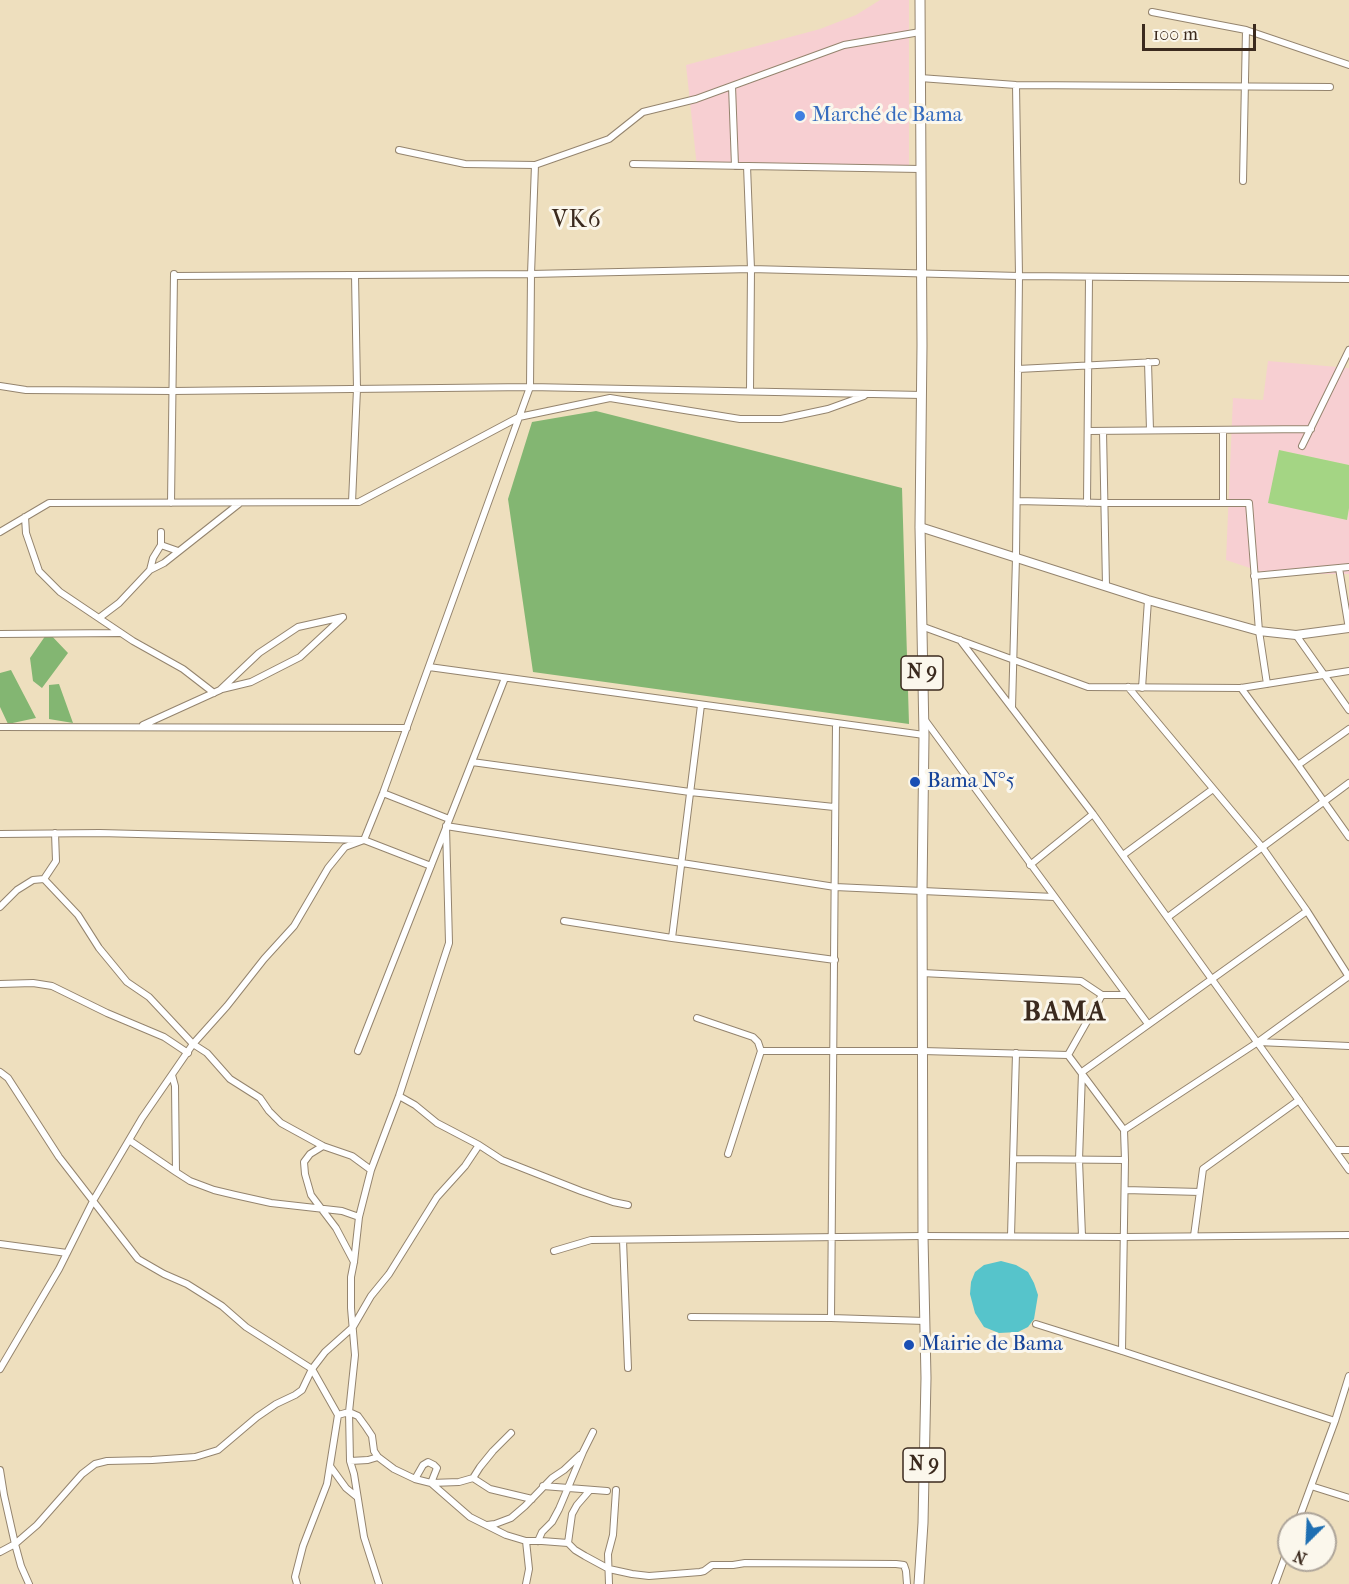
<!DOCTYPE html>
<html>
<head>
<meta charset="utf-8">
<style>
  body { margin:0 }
  #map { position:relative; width:1349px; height:1584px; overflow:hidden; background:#eedfbe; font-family:"IM FELL French Canon",serif }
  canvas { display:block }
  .north { position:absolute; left:1277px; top:1512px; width:60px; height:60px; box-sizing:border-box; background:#fbf7ec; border:2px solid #aea59a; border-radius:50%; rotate:204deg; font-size:16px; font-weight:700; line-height:24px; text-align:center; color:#3b2a1e }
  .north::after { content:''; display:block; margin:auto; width:21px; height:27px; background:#1f6fb2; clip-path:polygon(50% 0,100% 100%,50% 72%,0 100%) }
  .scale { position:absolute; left:1142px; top:24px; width:114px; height:27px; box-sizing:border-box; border:3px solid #3b2a1e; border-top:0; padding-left:8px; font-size:18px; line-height:21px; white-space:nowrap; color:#3b2a1e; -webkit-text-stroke:4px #fbf7ec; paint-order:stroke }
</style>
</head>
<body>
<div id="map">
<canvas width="1349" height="1584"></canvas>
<div class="north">N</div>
<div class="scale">100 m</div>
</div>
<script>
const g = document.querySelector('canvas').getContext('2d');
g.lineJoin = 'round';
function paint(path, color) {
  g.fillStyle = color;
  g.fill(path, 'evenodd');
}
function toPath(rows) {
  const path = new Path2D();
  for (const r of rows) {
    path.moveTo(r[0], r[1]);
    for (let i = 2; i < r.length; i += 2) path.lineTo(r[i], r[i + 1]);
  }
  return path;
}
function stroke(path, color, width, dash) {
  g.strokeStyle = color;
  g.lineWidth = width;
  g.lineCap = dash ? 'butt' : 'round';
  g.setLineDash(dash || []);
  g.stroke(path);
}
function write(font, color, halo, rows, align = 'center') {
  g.font = font + ' "IM FELL French Canon",serif';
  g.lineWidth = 6;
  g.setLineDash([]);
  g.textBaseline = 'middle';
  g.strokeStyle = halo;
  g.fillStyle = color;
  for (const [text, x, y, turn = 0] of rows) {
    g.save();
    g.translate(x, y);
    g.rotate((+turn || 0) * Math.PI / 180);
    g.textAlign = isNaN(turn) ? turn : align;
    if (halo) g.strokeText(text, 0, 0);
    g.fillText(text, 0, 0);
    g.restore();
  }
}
paint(toPath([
  [880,0,909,0,909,172,697,167,686,65,820,29,856,15],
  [1268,361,1349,368,1349,465,1279,450,1347,519,1349,508,1349,574,1268,574,1226,560,1233,398,1263,400]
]), '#f7cfd2');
paint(toPath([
  [1279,450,1349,465,1349,508,1347,520,1268,503]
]), '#a4d584');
paint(toPath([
  [596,411,902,488,909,724,533,672,508,499,532,422],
  [48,632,68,653,42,688,33,681,30,658],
  [11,670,36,718,8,724,0,707,0,673],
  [59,684,73,723,49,719,49,685]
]), '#83b672');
paint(toPath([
  [1001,1261,1016,1265,1028,1272,1034,1283,1038,1295,1034,1319,1028,1327,1018,1332,999,1333,984,1327,975,1313,970,1294,971,1282,975,1272,984,1265]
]), '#56c4cb');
const street = toPath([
  [1152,12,1246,30,1349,65],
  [920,78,1016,85,1330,87],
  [732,86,735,166],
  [399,150,465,164,535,165,609,139,643,112,696,99,844,45,920,32],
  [633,164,920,169],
  [747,166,751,269,750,391],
  [1243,181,1246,30],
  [174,276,531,274,751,269,1019,276,1349,279],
  [1148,362,1150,430],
  [1018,369,1156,362],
  [0,386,26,390,173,391,530,387,922,395],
  [1223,430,1223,502],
  [1088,431,1311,429],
  [1103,431,1106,586],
  [1302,446,1349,350],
  [1017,501,1104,503,1249,503,1259,631,1267,684],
  [352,502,357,389,355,275],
  [171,503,174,274],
  [1087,503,1089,277],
  [25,517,26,533,39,571,60,592,133,641,183,669,214,693],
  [0,532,49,503,359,502,519,417,610,398,740,419,781,419,828,409,864,396],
  [161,545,178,551],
  [1339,568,1349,629],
  [150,570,164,563,240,503],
  [1254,576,1349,567],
  [99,618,119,603,150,570,153,558,161,545,161,532],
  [921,626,1088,687,1241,688,1349,671],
  [0,634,120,633],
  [1296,635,1349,710],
  [960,640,1093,814,1349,1170],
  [429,667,924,735],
  [1128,687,1262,847,1307,911,1349,977],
  [1142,688,1148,600],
  [1241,688,1298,765,1349,837],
  [222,689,251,682,300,657,342,618],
  [1012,708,1016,557,1019,276,1016,85],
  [925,720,1148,1024],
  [143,725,220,690,259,653,298,627,343,617],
  [0,727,407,728],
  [472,762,690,792,834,807],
  [1298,765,1349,729],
  [383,793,449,819],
  [0,834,100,833,364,840,431,866],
  [1123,855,1213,789],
  [1030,865,1093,814],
  [44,879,56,861,55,833],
  [0,907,17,890,33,880,44,879,78,915,99,948,127,982,149,997,193,1044,207,1053,230,1079,260,1098,269,1111,281,1123,323,1146,352,1156,371,1170],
  [1168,917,1349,783],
  [564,921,672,938,835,960],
  [672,938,701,705],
  [922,973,1081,981,1102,995,1126,995],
  [0,984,33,983,52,986,107,1013,164,1037,188,1053],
  [697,1018,753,1037,758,1042,761,1051,728,1154],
  [1258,1042,1349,1046],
  [358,1051,505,678],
  [761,1051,923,1051,1068,1055],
  [1068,1055,1124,1130,1125,1160,1122,1351],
  [1068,1055,1102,995],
  [0,1072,8,1078,59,1157,138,1259,164,1274,187,1284,222,1306,246,1327,312,1369,338,1415,349,1412,358,1416,366,1427,372,1436,374,1451,378,1457],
  [172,1075,175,1086,176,1172,190,1181,214,1190,235,1195,271,1203,342,1211,359,1217],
  [399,1096,415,1105,437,1123,479,1145,502,1160,581,1191,613,1202,628,1205],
  [1124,1130,1258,1042,1349,976],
  [129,1140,176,1172],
  [323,1146,310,1154,304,1162,305,1174,311,1195,336,1228,354,1262],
  [1335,1150,1349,1150],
  [1013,1159,1125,1160],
  [1125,1190,1200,1192],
  [1011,1236,1016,1053],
  [1082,1236,1079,1160,1082,1072,1307,911],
  [1194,1236,1203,1169,1299,1100],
  [623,1240,628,1368],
  [0,1244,67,1253],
  [554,1251,591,1240,923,1236,1125,1237,1349,1235],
  [691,1317,831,1318,925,1321],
  [831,1318,836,723],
  [1036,1324,1122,1351,1335,1421],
  [0,1369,59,1269,93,1201,142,1118,193,1044,227,1006,264,959,294,926,328,868,345,847,364,840,383,793,530,387,531,274,535,165],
  [350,1461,368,1460,378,1457,394,1469,415,1479,431,1483,470,1517,506,1535,526,1541],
  [330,1466,346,1488,357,1497],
  [0,1470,4,1495,15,1544,21,1566,29,1584],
  [473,1478,480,1467,493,1451,511,1433],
  [415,1479,423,1465,428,1462,434,1465,437,1468,431,1483],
  [431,1483,459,1482,473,1478,490,1489,532,1499],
  [543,1486,607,1491],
  [1311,1486,1349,1498],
  [1297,1524,1335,1421,1349,1376],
  [487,1525,495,1524,511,1518,525,1506,552,1478,564,1470,580,1455],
  [538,1541,542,1532,552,1522,559,1509,583,1452,593,1432],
  [568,1543,575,1550,585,1556,609,1569,632,1574,649,1576,700,1572,704,1571,712,1565,733,1565,745,1563,896,1564,904,1565,906,1571,907,1584],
  [0,1552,15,1544,37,1525,82,1474,95,1464,107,1461,152,1460,195,1457,218,1450,257,1417,276,1404,295,1395,302,1390,312,1369,325,1352,353,1327,371,1296,389,1274,437,1197,465,1166,479,1145],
  [297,1584,295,1577,303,1546,327,1484,338,1415],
  [379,1584,364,1537,354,1474,350,1461,349,1412,355,1355,351,1308,351,1277,354,1262,359,1217,371,1170,399,1096,449,943,446,826,835,887,1054,897],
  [526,1584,529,1569,526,1541,542,1541,568,1543,572,1514,577,1505,590,1490],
  [609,1584,608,1554,613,1535,616,1490],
  [1275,1584,1289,1546]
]);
const secondary = toPath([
  [920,527,1148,600,1259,631,1296,635,1349,628]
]);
const primary = toPath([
  [919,1584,923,1523,926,1378,923,1236,922,891,924,735,920,527,922,345,920,0]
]);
stroke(street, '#94846e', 8);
stroke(secondary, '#94846e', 10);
stroke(primary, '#94846e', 11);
stroke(street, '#fff', 6);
stroke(secondary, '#fff', 8);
stroke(primary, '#fff', 9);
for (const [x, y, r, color] of [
  [800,116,6,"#3f7fe0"],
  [915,782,6,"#1a4fb4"],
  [909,1345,6,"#1a4fb4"]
]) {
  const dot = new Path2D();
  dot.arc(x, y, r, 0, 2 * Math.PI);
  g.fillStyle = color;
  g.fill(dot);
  stroke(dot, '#fbf7ec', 2);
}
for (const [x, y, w] of [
  [922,673,42],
  [924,1465,42]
]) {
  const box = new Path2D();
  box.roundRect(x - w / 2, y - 17, w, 34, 4.5);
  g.fillStyle = '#fbf7ec';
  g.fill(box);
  stroke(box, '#3b2a1e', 1.5);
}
write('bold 20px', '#3b2a1e', null, [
  ["N 9",922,673],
  ["N 9",924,1465]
]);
write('21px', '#366cbe', '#fbf7ec', [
  ["Marché de Bama",812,116]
], 'left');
write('21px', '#164399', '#fbf7ec', [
  ["Bama N°5",927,782],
  ["Mairie de Bama",921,1345]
], 'left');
g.letterSpacing = '1.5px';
write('24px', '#3b2a1e', '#fbf7ec', [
  ["VK6",577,221]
]);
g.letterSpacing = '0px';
g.letterSpacing = '1.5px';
write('bold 27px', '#3b2a1e', '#fbf7ec', [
  ["BAMA",1065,1013]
]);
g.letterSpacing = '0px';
</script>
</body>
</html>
